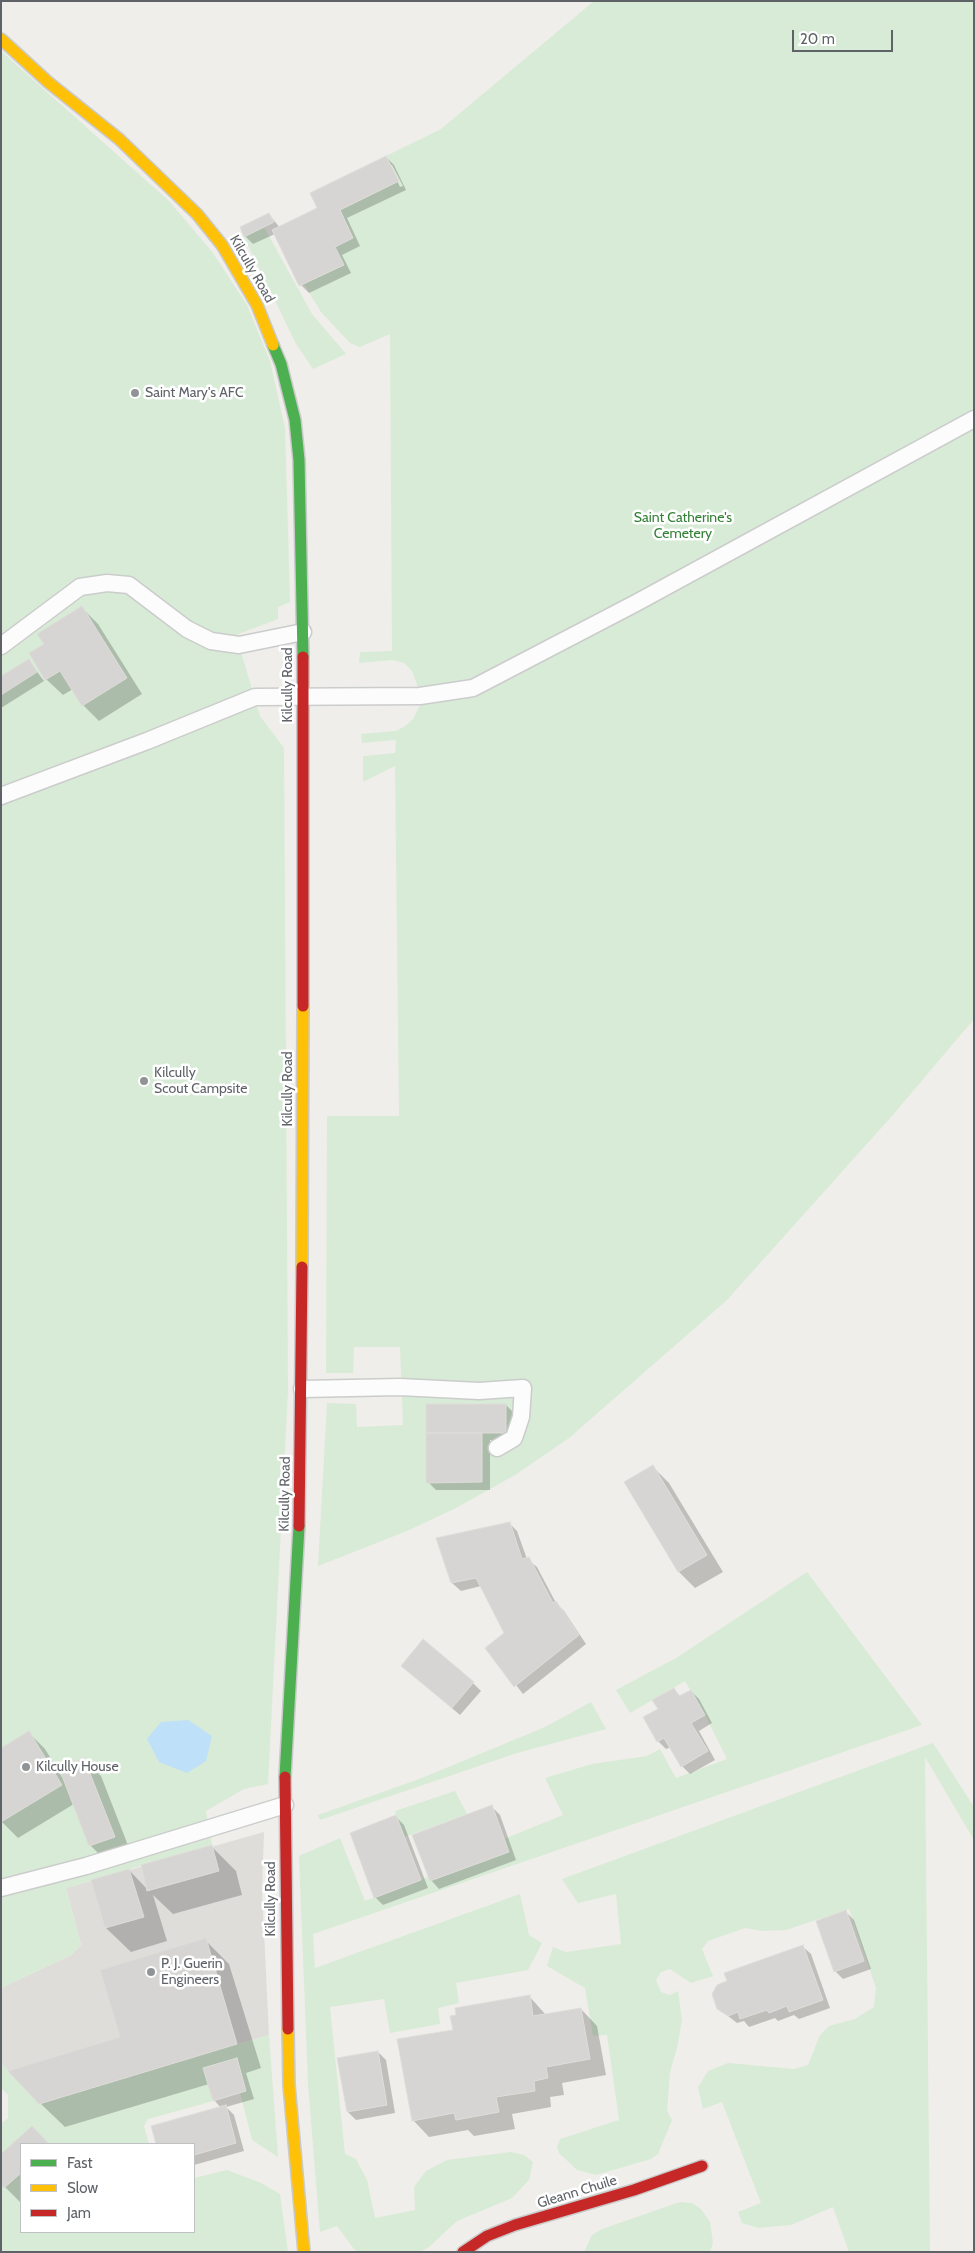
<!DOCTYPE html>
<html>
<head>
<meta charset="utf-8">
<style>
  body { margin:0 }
  #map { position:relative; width:975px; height:2253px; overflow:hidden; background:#efeeea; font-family:Cabin,sans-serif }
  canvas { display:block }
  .frame { position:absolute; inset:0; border:2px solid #5f6368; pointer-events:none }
  .legend { position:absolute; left:20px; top:2143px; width:175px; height:90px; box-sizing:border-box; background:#fff; border:1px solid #bfc1c3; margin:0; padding:6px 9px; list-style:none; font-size:15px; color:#5f6368 }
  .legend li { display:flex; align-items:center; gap:10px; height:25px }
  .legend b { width:25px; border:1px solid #bfc1c3 }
  .scale { position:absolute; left:792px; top:30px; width:101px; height:22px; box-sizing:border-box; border:2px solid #5f6368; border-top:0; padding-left:6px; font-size:15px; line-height:18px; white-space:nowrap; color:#5f6368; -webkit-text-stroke:4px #fff; paint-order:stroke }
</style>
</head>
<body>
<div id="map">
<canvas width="975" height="2253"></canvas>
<div class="frame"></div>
<ul class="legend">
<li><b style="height:6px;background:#4caf50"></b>Fast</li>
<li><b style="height:6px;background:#ffc107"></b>Slow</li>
<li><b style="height:6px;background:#c62828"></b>Jam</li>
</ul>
<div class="scale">20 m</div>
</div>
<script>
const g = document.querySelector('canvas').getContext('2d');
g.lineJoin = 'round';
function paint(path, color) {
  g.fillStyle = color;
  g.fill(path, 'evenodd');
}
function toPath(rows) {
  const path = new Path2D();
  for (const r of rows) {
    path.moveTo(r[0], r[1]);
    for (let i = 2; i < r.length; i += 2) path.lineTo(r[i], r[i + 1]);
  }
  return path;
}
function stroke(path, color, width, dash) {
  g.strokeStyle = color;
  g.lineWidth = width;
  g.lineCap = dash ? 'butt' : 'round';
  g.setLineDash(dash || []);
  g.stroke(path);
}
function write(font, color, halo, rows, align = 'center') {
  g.font = font + ' Cabin,sans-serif';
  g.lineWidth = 5;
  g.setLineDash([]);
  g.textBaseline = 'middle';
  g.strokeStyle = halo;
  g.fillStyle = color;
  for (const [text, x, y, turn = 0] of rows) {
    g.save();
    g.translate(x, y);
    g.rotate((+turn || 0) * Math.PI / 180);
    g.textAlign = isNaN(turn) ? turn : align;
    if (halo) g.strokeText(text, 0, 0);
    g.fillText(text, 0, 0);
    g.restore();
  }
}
paint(toPath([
  [264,1832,262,1891,269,2035,39,2104,1,2063,1,1988,71,1955,81,1945,66,1888]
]), '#dfddda');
paint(toPath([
  [594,1,974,1,974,1019,892,1116,726,1301,569,1438,515,1475,456,1508,407,1531,318,1566,327,1403,356,1404,357,1427,403,1425,400,1347,354,1347,353,1373,326,1373,327,1116,399,1116,395,766,363,782,363,756,395,753,396,740,362,743,361,734,395,731,404,727,413,719,420,705,417,684,412,671,404,663,392,660,359,663,360,652,392,651,390,334,360,347,350,343,321,312,304,284,343,265,335,247,353,238,340,210,399,181,386,156,441,129],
  [1,51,169,201,213,253,247,305,270,361,285,428,290,602,278,607,278,619,236,635,260,716,284,748,288,1391,268,1784,244,1789,206,1811,212,1845,66,1888,81,1945,71,1955,1,1988],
  [264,227,312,314,346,354,313,369,296,344,244,237],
  [807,1572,922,1725,313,1934,315,1968,520,1894,529,1935,542,1943,528,1970,456,1983,459,2003,438,2008,440,2024,390,2033,384,1999,330,2007,345,2154,356,2159,367,2180,375,2218,415,2210,414,2187,426,2171,447,2160,511,2152,524,2155,533,2162,529,2180,512,2198,457,2221,429,2247,420,2252,358,2252,354,2249,337,2226,320,2232,308,2084,299,1856,340,1838,365,1901,428,1877,430,1881,508,1852,504,1839,563,1815,545,1778,592,1764,647,1756,660,1749,676,1778,727,1759,705,1715,685,1681,630,1713,616,1690,676,1658],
  [591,1702,606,1729,517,1753,320,1820,318,1815,422,1778,545,1727],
  [933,1743,974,1807,974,1840,925,1757,930,2252,849,2252,833,2207,791,2225,758,2228,742,2223,738,2212,761,2203,722,2102,703,2109,698,2087,708,2071,728,2063,794,2069,808,2065,820,2035,829,2026,855,2019,874,2007,876,1988,849,1909,786,1930,762,1931,745,1928,708,1941,702,1949,713,1976,691,1983,670,1969,661,1972,656,1980,661,1992,670,1995,678,1991,682,2020,677,2048,670,2072,667,2111,672,2120,658,2154,651,2159,596,2175,577,2170,559,2153,557,2147,560,2139,619,2120,607,2035,593,2036,585,1988,547,1966,553,1947,566,1952,621,1944,616,1894,578,1903,562,1879],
  [455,1791,467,1814,404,1837,395,1811],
  [269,2035,278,2157,252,2140,240,2093,246,2091,237,2059,204,2068,213,2101,148,2119,144,2126,149,2144,21,2144,21,2232,194,2232,194,2178,227,2170,261,2183,280,2194,288,2252,1,2252,1,2124,8,2118,8,2095,1,2088,1,2063,40,2104],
  [680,2202,692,2203,701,2209,710,2222,713,2243,710,2252,584,2252,592,2235,602,2229]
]), '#d8ebd6');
paint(toPath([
  [188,1720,212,1736,206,1761,187,1773,159,1762,147,1739,161,1722]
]), '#bfe0f9');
paint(toPath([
  [386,157,394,165,406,190,347,218,360,246,342,255,351,273,309,293,301,285,275,234,253,244,245,236,269,214,280,228,319,209],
  [390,165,392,165,403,186,400,187],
  [82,608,98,624,142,694,99,721,83,705,73,689,63,695,46,679,45,645],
  [29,661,44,681,1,708,1,678],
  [506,1405,514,1413,514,1441,490,1440,490,1490,436,1490,428,1482],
  [653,1467,669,1483,723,1572,695,1588,679,1572,626,1483],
  [509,1523,517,1531,527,1559,537,1567,556,1603,564,1611,586,1644,523,1694,487,1648,506,1634,481,1586,461,1591,452,1583],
  [402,1666,473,1683,481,1691,460,1715],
  [674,1689,681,1697,691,1691,699,1699,712,1723,699,1731,715,1760,690,1774,682,1766,671,1747,666,1749,658,1741,660,1709],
  [29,1733,45,1749,62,1777,84,1760,101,1776,131,1853,107,1862,90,1845,74,1804,18,1838,2,1822],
  [492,1807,500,1815,516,1860,439,1889,431,1880],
  [396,1817,404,1825,428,1888,383,1905,375,1897],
  [211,1846,236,1871,242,1895,173,1914,153,1895,167,1941,131,1952,106,1928,129,1870,148,1890],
  [846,1912,854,1920,871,1969,843,1979,835,1971],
  [205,1940,229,1964,261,2068,246,2073,254,2099,226,2107,234,2115,244,2151,194,2165,194,2144,157,2144,153,2127,221,2108,214,2100,209,2084,65,2127,40,2103,122,2038],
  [802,1946,811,1954,830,2008,799,2019,794,2015,778,2021,775,2018,749,2027,744,2021,737,2023,718,2008],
  [529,1996,546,2015,581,2009,597,2026,606,2075,562,2083,564,2095,550,2097,551,2107,512,2114,515,2129,474,2136,468,2130,429,2137,413,2120,454,2031],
  [378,2052,386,2060,395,2113,356,2120,348,2112],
  [32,2128,49,2144,21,2144,21,2203,1,2183,1,2156]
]), '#0003');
const building = toPath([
  [386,156,399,181,340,210,353,238,335,247,344,265,299,286,272,230,317,208,310,193,386,156],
  [269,213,274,222,244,237,240,227,269,213],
  [82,606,127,678,82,706,60,671,45,680,29,653,44,644,37,634,82,606],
  [29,659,37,672,1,695,1,676,29,659],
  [426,1404,506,1404,506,1433,426,1433,426,1404],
  [426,1433,482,1433,482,1482,426,1483,426,1433],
  [653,1465,707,1555,678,1572,624,1482,653,1465],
  [510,1522,522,1559,529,1557,553,1603,556,1601,579,1635,514,1687,485,1648,504,1633,476,1578,451,1583,436,1538,510,1522],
  [423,1639,474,1682,452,1708,401,1666,423,1639],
  [674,1688,679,1696,691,1690,705,1715,691,1723,708,1751,681,1767,664,1738,657,1742,643,1717,658,1709,652,1700,674,1688],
  [29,1731,62,1785,1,1822,1,1748,29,1731],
  [84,1758,115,1837,89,1846,59,1768,84,1758],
  [492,1805,509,1852,430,1881,412,1835,492,1805],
  [396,1815,421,1880,374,1898,350,1833,396,1815],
  [212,1845,219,1871,147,1891,141,1865,212,1845],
  [129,1869,144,1917,105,1928,91,1880,129,1869],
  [846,1910,864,1961,834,1972,816,1921,846,1910],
  [206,1938,237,2044,39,2104,8,2071,120,2037,100,1970,206,1938],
  [803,1945,823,2000,789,2012,787,2006,769,2013,767,2010,740,2019,738,2012,728,2016,717,2009,712,1994,717,1985,727,1981,724,1973,803,1945],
  [530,1995,533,2016,581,2008,590,2059,546,2067,548,2078,534,2081,535,2091,496,2097,499,2112,456,2120,454,2113,412,2121,397,2039,453,2030,450,2016,456,2015,455,2008,530,1995],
  [378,2051,387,2105,347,2112,337,2058,378,2051],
  [237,2058,246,2091,213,2101,203,2068,237,2058],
  [226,2105,236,2143,194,2155,194,2144,156,2144,151,2126,226,2105],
  [32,2126,49,2144,21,2144,21,2173,4,2188,1,2185,1,2154,32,2126]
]);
paint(building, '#d6d5d3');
stroke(building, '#deddd9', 1);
const lane = toPath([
  [1,646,80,587,107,583,129,585,187,629,211,641,239,645,303,632],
  [1,796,147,741,255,697,420,696,473,688,636,603,974,419],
  [302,1389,400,1387,479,1391,523,1388,521,1417,514,1438,497,1448],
  [1,1888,86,1866,285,1805]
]);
const fast = toPath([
  [273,345,281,364,295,420,299,460,303,657],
  [285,1777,299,1526]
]);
const slow = toPath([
  [1,39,48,82,119,139,197,214,222,245,257,305,273,345],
  [302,1267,303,1006],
  [288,2029,289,2085,304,2252]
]);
const jam = toPath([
  [303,1006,303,657],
  [299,1526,302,1267],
  [285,1777,288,2029],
  [463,2252,487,2236,515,2225,634,2190,702,2166]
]);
stroke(lane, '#cbcccc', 19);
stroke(fast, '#cacacb', 14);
stroke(slow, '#cacacb', 14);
stroke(jam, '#cacacb', 14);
stroke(lane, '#fdfcfc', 16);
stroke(fast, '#4caf50', 11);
stroke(slow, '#ffc107', 11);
stroke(jam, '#c62828', 11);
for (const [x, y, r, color] of [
  [135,393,5,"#919496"],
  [144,1081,5,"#919496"],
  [26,1767,5,"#919496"],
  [151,1972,5,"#919496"]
]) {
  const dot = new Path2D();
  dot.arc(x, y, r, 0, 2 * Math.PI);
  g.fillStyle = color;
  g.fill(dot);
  stroke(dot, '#fff', 2);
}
write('14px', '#5f6368', '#fff', [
  ["Kilcully Road",252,269,60],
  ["Kilcully Road",288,685,-90],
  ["Kilcully Road",288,1089,-90],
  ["Kilcully Road",285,1494,-89],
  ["Kilcully Road",271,1899,-90],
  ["Gleann Chuile",577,2192,-17]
]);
write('14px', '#5f6368', '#fff', [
  ["Saint Mary's AFC",145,393],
  ["Kilcully",154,1073],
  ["Scout Campsite",154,1089],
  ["Kilcully House",36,1767],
  ["P. J. Guerin",161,1964],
  ["Engineers",161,1980]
], 'left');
write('14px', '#348238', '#fff', [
  ["Saint Catherine's",683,518],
  ["Cemetery",683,534]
]);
</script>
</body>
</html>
